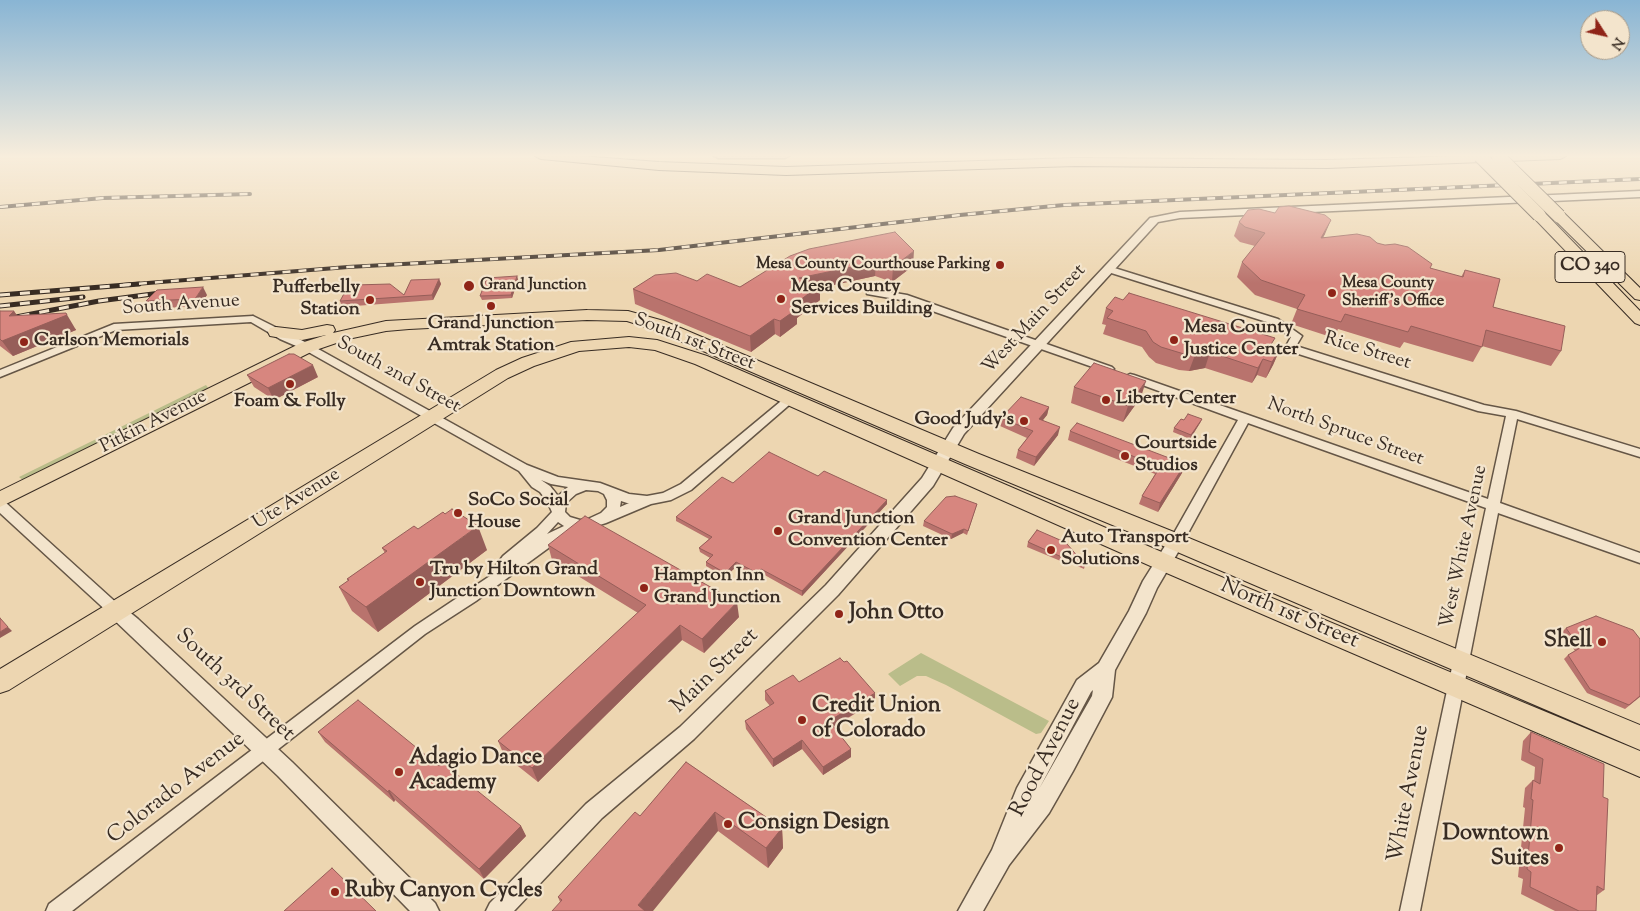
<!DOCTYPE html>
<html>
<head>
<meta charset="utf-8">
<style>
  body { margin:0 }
  #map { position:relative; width:1640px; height:911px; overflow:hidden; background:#edd6b1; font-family:"Sorts Mill Goudy",serif }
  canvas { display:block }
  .north { position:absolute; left:1580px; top:10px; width:50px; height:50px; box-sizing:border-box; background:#f3e4cc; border:1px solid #a89a88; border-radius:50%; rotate:125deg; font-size:14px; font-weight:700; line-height:20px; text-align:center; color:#382c23 }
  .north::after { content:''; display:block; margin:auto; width:18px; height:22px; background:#8f2418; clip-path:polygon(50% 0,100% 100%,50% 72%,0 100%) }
</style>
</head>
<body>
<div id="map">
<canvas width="1640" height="911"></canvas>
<div class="north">N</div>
</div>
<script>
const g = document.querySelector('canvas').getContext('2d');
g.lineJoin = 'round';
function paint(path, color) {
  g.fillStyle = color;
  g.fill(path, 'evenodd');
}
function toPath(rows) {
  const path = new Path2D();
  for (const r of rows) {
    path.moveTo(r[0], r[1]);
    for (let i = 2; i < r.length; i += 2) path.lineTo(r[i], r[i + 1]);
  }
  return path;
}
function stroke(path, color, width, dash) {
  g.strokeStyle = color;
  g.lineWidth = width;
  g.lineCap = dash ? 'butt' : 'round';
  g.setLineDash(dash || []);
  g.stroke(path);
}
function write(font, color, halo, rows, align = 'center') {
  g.font = font + ' "Sorts Mill Goudy",serif';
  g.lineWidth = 4.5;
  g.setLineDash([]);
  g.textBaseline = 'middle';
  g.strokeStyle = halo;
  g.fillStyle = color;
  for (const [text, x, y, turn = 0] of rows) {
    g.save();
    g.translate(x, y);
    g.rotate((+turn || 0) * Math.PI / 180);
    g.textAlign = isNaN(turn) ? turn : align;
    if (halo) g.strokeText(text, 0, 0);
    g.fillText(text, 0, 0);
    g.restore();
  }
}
paint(toPath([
  [206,385,209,389,24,481,19,477],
  [921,653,1049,721,1041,733,1036,734,946,685,926,676,917,676,900,686,888,674]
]), '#babd8a');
const minor = toPath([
  [714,156,789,156,785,158,718,158,714,156],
  [1108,266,1278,319,1302,336,1296,346,1484,405,1516,411,1640,449,1640,457,1517,419,1500,503,1640,553,1640,563,1498,513,1420,911,1400,911,1486,508,1248,423,1181,546,1171,546,1169,542,1238,420,1126,379,1124,377,1130,374,1134,375,1488,499,1506,416,1478,411,1286,350,1285,348,1291,337,1270,323,1105,271,1103,269,1108,266],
  [871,289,907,295,1112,367,1114,369,1108,372,1104,371,901,300,867,294,867,290,871,289],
  [253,316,311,345,527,465,558,477,600,483,629,494,647,496,663,493,681,484,786,397,790,395,796,399,691,490,671,500,651,504,606,523,568,535,558,541,476,601,425,634,72,911,46,911,49,904,415,626,493,574,494,568,503,556,537,528,552,512,547,501,540,492,532,487,519,471,303,349,280,339,251,322,116,330,0,377,0,370,114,324,253,316],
  [541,480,551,484,568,487,558,496,550,486,541,480],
  [586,490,598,491,604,494,607,500,607,507,601,513,588,519,580,520,570,517,565,512,566,503,576,494,586,490],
  [621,501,627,503,629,503,620,507,621,501],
  [558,522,564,526,547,534,558,522],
  [0,500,5,502,121,607,123,611,121,615,116,617,111,615,0,513,0,500]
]);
const tertiary = toPath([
  [1640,191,1640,197,1180,218,1158,222,964,434,933,486,838,595,694,739,602,818,514,911,486,911,490,903,586,804,680,727,826,585,922,478,953,428,1150,218,1180,212,1640,191],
  [1176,536,1182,538,1184,542,1157,588,1146,613,1115,670,1112,697,1073,771,1049,813,1009,865,983,911,958,911,992,850,1017,788,1077,680,1099,663,1129,611,1143,581,1170,538,1176,536],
  [1093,690,1092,696,1039,789,1091,692,1093,690],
  [116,604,122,606,138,619,292,762,435,903,439,911,410,911,278,776,110,616,107,611,110,606,116,604]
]);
const primary = toPath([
  [535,156,580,156,659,162,786,167,1075,158,1327,160,1464,156,1566,156,1560,159,1327,168,1075,166,786,175,659,170,541,159,535,156],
  [1539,211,1544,212,1640,311,1640,325,1635,323,1534,218,1532,215,1534,212,1539,211],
  [1559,212,1564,213,1640,288,1640,300,1635,299,1554,219,1552,216,1559,212]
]);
const trunk = toPath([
  [587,310,628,311,664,321,979,454,1184,536,1640,725,1640,750,1168,548,965,464,652,329,627,321,587,320,409,329,386,331,348,339,313,351,0,507,0,491,301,343,326,335,302,340,276,337,270,336,268,332,270,328,276,327,302,330,327,325,333,326,335,330,333,333,386,321,587,310],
  [629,337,657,340,707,356,1171,556,1640,751,1640,777,1155,568,695,364,655,350,629,347,579,351,534,366,508,378,9,690,0,693,0,669,496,370,522,358,571,342,629,337]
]);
stroke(minor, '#655646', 3);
stroke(tertiary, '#655646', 3);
stroke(primary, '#382c23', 2);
stroke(trunk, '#382c23', 2);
paint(minor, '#f3e4cc');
paint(tertiary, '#f3e4cc');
paint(primary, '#edd6b1');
paint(trunk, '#edd6b1');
const railFar1 = toPath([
  [0,207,103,198,250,194],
  [123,285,348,267,659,250,960,215,1064,205,1640,179]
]);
const rail = toPath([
  [0,295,139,284],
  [0,306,83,297],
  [0,320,99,301,168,292]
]);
stroke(railFar1, '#382c23', 4);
stroke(rail, '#382c23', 5);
stroke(railFar1, '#f3e4cc', 2.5, [8]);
stroke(rail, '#f3e4cc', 3, [10]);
const primaryBridge = toPath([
  [1480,156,1539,215],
  [1498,156,1559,216]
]);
stroke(primaryBridge, '#382c23', 15, []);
stroke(primaryBridge, '#edd6b1', 13);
paint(toPath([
  [1239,222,1325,234,1323,237,1377,243,1430,268,1461,277,1465,270,1493,307,1561,351,1551,366,1482,346,1473,362,1404,342,1400,348,1338,329,1334,338,1291,324,1297,309,1255,295,1237,277,1242,262,1255,246,1240,242,1234,236],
  [809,249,913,266,892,282,875,276,820,288,820,300,797,318,797,324,780,337,775,334,751,352,635,304,633,289,697,281,740,287],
  [517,276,518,280,512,298,482,300,480,296],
  [439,279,441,284,433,300,342,307,340,301,404,295],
  [207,295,199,306,150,309,146,301],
  [1106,308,1271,347,1280,349,1273,365,1266,378,1257,375,1252,383,1205,368,1189,371,1179,370,1156,363,1149,357,1142,347,1103,334,1106,325,1102,324],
  [0,311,14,311,17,316,76,329,76,330,13,356,0,346],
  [247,375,318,377,274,400,254,387],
  [1074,387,1141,397,1123,422,1071,403],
  [1049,407,1047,415,1043,420,1058,435,1034,466,1016,458,1018,450,1027,438,1000,426,1001,418],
  [1202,419,1200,423,1190,439,1173,432,1174,428],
  [1070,431,1185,464,1182,473,1158,512,1139,504,1142,496,1155,474,1068,440],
  [818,476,887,504,802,596,761,573,757,577,737,566,725,577,706,566,706,562,710,558,700,552,699,548,709,539,676,521,676,517,733,483],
  [977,504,967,535,963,533,951,539,923,526,924,521],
  [418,529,487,550,378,632,352,611,339,587,348,581,347,579,385,553,382,548],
  [1037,530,1085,565,1084,569,1064,560,1063,562,1027,547,1028,542],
  [548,545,739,617,704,653,682,640,538,782,504,755,498,741,638,613,552,560],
  [1566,628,1640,639,1640,697,1625,709,1587,693,1564,659,1568,655,1575,651,1562,632],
  [799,682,875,701,834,727,851,749,851,757,823,775,802,749,773,767,746,729,745,721,770,706,765,700,765,691],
  [318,732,439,766,521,826,526,836,484,879,395,800,394,802,325,742],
  [1531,732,1603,797,1604,890,1596,896,1596,911,1555,911,1521,894,1523,879,1518,877,1525,808,1523,807,1525,788,1533,780,1534,781,1535,767,1521,760,1523,741],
  [686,762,782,828,783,848,768,868,718,831,560,902,558,897,640,816]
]), '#b9736d');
paint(toPath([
  [1331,220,1325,234,1315,252,1321,238],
  [914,251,913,266,892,282,893,267],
  [876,262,875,276,820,288,820,300,797,318,797,324,780,337,780,321,791,307,799,278],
  [517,276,518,280,512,298,511,295],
  [439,279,441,284,433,300,432,295],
  [203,287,207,295,199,306,195,299],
  [14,311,24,326,9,316],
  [66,313,76,330,13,356,2,341],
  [774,319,775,334,751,352,750,336],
  [1280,349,1273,365,1266,378,1272,362],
  [1210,352,1205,368,1189,371,1195,355],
  [1263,359,1257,375,1252,383,1258,368],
  [313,365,318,377,274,400,268,388],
  [1146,381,1141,397,1123,422,1128,406],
  [1049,407,1047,415,1037,427,1039,419],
  [1202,419,1200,423,1190,439,1191,435],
  [1060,427,1058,435,1034,466,1036,457],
  [1185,464,1182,473,1158,512,1160,503],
  [887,500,887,504,802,596,802,591],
  [478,526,487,550,378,632,366,607],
  [964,529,963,533,951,539,952,534],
  [736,562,737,566,725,577,725,573],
  [761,569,761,573,757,577,757,573],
  [737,602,739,617,704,653,702,639],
  [680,625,682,640,538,782,532,768],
  [8,627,12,631,0,638,0,632],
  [875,693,875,701,829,729,829,721],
  [802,740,802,749,773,767,773,759],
  [851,749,851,757,823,775,823,767],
  [389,790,395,800,394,802,388,792],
  [715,812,718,831,653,911,639,911,638,905],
  [521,826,526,836,484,879,479,869],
  [782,828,783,848,768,868,766,848]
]), '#965e59');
const building = toPath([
  [1289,206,1325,215,1331,220,1321,238,1357,234,1370,237,1377,243,1385,245,1395,244,1408,247,1432,264,1430,268,1463,277,1465,270,1500,279,1493,307,1565,326,1561,351,1486,330,1482,347,1411,326,1408,332,1345,314,1341,322,1297,309,1305,295,1261,280,1242,262,1265,233,1245,227,1239,222,1248,210,1259,209,1275,213,1279,207,1289,206],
  [895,232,914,251,893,267,876,262,799,278,820,285,791,307,797,309,780,321,774,319,750,336,633,289,655,275,676,273,697,281,707,274,740,287,790,256,809,249,895,232],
  [517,276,511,295,480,296,487,278,517,276],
  [439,279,432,295,340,301,346,290,354,285,390,284,404,295,411,280,439,279],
  [203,287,195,299,146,301,157,290,203,287],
  [1129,293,1275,338,1270,346,1280,349,1272,362,1263,359,1258,368,1210,352,1195,355,1184,354,1161,347,1153,342,1146,331,1107,318,1113,311,1106,308,1115,297,1123,300,1129,293],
  [0,311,14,311,9,316,66,313,67,315,2,341,0,339,0,311],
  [289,354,294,354,313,365,268,388,247,375,289,354],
  [1094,363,1146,381,1128,406,1074,387,1094,363],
  [1021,397,1049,407,1039,419,1060,427,1036,457,1018,450,1033,431,1001,418,1021,397],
  [1188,414,1202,419,1191,435,1174,428,1181,419,1184,420,1188,414],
  [1077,423,1185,464,1160,503,1142,496,1160,467,1070,431,1077,423],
  [769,452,818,476,824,471,887,500,802,591,761,569,757,573,736,562,725,573,706,562,713,555,699,548,712,537,676,517,722,477,733,483,769,452],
  [955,496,977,504,968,531,964,529,952,534,924,521,946,497,955,496],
  [452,509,478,526,366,607,339,587,349,580,347,579,387,551,382,548,414,526,418,529,443,512,445,514,452,509],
  [585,516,737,602,702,639,680,625,532,768,498,741,646,605,548,545,585,516],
  [1037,530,1060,540,1062,538,1085,565,1065,556,1064,558,1028,542,1037,530],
  [1596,616,1633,630,1640,639,1640,696,1629,705,1590,689,1568,655,1580,648,1566,628,1596,616],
  [0,618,8,627,0,632,0,618],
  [840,658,844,662,847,661,875,693,829,721,851,749,823,767,802,740,773,759,745,721,774,703,765,691,793,675,799,682,840,658],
  [358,700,439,766,443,763,521,826,479,869,389,790,388,792,318,732,358,700],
  [1531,732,1604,764,1603,797,1608,799,1604,890,1597,886,1596,911,1579,911,1530,887,1531,872,1527,869,1533,800,1531,799,1533,780,1540,784,1543,759,1529,752,1531,732],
  [686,762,782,828,766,848,715,812,638,905,645,911,552,911,562,900,558,897,635,812,640,816,686,762],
  [332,868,376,911,284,911,332,868]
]);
paint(building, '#d7867f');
stroke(building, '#965e59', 1);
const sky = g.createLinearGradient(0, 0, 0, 283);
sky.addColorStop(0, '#89b5d4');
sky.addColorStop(0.55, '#f7eddc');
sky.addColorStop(1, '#f7eddc00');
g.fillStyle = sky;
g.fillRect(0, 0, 1640, 283);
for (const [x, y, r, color] of [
  [1000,265,5,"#8f2418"],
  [469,286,6,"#8f2418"],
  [1332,293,5,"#8f2418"],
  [781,299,5,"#8f2418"],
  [370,300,5,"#8f2418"],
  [491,306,5,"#8f2418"],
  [1174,340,5,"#8f2418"],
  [24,342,5,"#8f2418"],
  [290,384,5,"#8f2418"],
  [1106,400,5,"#8f2418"],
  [1024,421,5,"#8f2418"],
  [1125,456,5,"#8f2418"],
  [458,513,5,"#8f2418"],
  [778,531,5,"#8f2418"],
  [1051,550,5,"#8f2418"],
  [420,582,5,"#8f2418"],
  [644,588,5,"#8f2418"],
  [839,614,5,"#8f2418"],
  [1602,642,5,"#8f2418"],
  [802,720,5,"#8f2418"],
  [399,772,5,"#8f2418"],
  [728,824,5,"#8f2418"],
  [1559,848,5,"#8f2418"],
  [335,892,5,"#8f2418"]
]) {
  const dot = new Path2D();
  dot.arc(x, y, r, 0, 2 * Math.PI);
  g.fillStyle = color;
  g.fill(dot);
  stroke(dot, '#f3e4cc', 2);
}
write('bold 16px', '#382c23', '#f3e4cc', [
  ["Mesa County Courthouse Parking",990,265,"right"],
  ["Mesa County",1342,284],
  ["Sheriff's Office",1342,302],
  ["Grand Junction",480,286]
], 'left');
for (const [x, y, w] of [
  [1590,267,70]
]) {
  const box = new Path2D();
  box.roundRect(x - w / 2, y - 15.5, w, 31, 4);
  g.fillStyle = '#f3e4cc';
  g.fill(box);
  stroke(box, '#382c23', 1);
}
write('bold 18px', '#382c23', null, [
  ["CO 340",1590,267]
]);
write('bold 19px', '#382c23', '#f3e4cc', [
  ["Mesa County",791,288],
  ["Services Building",791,310],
  ["Pufferbelly",360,289,"right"],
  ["Station",360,311,"right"],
  ["Grand Junction",491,325,"center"],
  ["Amtrak Station",491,347,"center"],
  ["Mesa County",1184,329],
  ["Justice Center",1184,351],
  ["Carlson Memorials",34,342],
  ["Liberty Center",1116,400],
  ["Foam & Folly",290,403,"center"],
  ["Good Judy's",1014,421,"right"],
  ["Courtside",1135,445],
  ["Studios",1135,467],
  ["SoCo Social",468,502],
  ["House",468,524],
  ["Grand Junction",788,520],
  ["Convention Center",788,542],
  ["Auto Transport",1061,539],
  ["Solutions",1061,561],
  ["Tru by Hilton Grand",430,571],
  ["Junction Downtown",430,593],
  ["Hampton Inn",654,577],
  ["Grand Junction",654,599]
], 'left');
write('19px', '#382c23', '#f3e4cc', [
  ["South Avenue",181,306,-4],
  ["West Main Street",1035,320,-47],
  ["South 1st Street",694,343,21],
  ["Rice Street",1367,352,17],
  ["South 2nd Street",398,376,29],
  ["Pitkin Avenue",154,423,-27],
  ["North Spruce Street",1345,433,20],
  ["Ute Avenue",297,500,-32],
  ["West White Avenue",1465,547,-78]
]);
write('bold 22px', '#382c23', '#f3e4cc', [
  ["John Otto",849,614],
  ["Shell",1592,642,"right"],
  ["Credit Union",812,707],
  ["of Colorado",812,732],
  ["Adagio Dance",409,759],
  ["Academy",409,784],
  ["Consign Design",738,824],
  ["Downtown",1549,835,"right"],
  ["Suites",1549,860,"right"],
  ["Ruby Canyon Cycles",345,892]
], 'left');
write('22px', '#382c23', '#f3e4cc', [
  ["North 1st Street",1289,615,23],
  ["Main Street",716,672,-44],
  ["South 3rd Street",234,686,43],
  ["Rood Avenue",1047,758,-63],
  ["Colorado Avenue",177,789,-38],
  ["White Avenue",1410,794,-79]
]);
</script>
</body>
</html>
